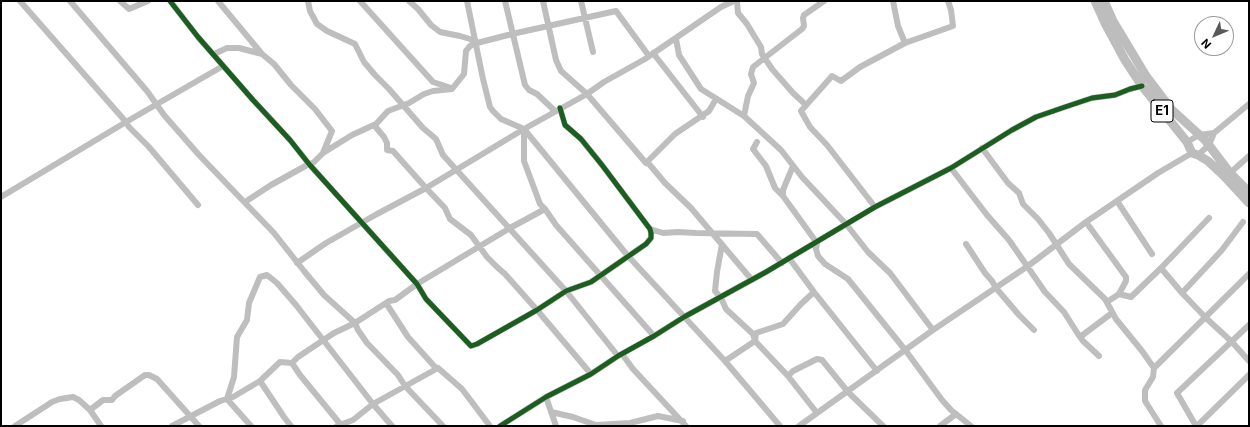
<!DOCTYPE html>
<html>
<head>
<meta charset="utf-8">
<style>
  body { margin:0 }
  #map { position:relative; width:1250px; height:427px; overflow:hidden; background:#fff; font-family:Inter,sans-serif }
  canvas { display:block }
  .frame { position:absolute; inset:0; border:2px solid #000; pointer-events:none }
  .north { position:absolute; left:1194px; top:16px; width:40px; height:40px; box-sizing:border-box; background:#fff; border:1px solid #999; border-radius:50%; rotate:226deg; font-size:11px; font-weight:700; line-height:16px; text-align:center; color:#000 }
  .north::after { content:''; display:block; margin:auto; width:14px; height:18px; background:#595959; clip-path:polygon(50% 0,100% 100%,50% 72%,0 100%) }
</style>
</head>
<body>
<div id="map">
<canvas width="1250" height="427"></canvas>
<div class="frame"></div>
<div class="north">N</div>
</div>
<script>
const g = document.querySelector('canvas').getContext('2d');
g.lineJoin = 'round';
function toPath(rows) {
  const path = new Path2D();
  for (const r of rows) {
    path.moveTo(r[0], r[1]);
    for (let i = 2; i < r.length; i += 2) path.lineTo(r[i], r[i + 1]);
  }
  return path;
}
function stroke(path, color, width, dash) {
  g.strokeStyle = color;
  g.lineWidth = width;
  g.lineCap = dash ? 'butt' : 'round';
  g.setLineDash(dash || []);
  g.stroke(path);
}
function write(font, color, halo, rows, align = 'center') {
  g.font = font + ' Inter,sans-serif';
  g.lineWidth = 3;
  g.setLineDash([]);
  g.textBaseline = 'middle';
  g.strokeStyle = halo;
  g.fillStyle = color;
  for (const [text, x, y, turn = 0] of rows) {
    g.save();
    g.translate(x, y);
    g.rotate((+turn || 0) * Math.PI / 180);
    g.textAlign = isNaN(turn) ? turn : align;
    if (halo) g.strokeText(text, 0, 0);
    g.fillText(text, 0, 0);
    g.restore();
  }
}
stroke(toPath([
  [70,1,147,91,164,115,199,155,274,233,304,271,324,295,355,323,358,330,367,343,398,375,405,386,443,426],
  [120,1,129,9,148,1],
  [170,1,198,37,253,100,290,140,309,164,417,284,426,299,471,346,477,344,537,310,566,291,591,282,646,244,651,238,651,233,650,229,602,165,581,139,565,125,560,108],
  [218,1,262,54],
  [308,1,310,11,317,24,327,31,355,44,364,62,375,75,389,89,423,128,436,139,443,155,566,291,618,356],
  [360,1,433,82,451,88],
  [409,1,418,9,431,25,440,32,460,36,470,39,476,43],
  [467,1,483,79,490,107,493,111,501,119,524,129,628,256,725,361,780,426],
  [505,1,525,85,529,90,537,94,555,111],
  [543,1,556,60,561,71,587,94,646,163,649,164,665,183,691,208,752,280],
  [581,1,593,52],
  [737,1,738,13,747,24,761,47,762,54,772,69,793,93,806,105],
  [676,39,679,55,701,89,744,116,781,150,802,177,846,224,868,252,890,273,933,330],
  [905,43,953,26,951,10,948,1],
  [653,53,703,117],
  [214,54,227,48,239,48,262,54,274,64,291,85,315,109,332,131,323,153],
  [744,116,748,96,754,83,751,74,753,67,802,29,804,26,803,18,804,15,824,1],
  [374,125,384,137,387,143,387,150,393,151,401,160,426,188,445,208,450,219,471,235,487,257,497,267,505,274,537,310,591,374],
  [757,142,753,149,766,166,775,188,783,196,817,243,816,249,818,256,825,264,848,279,906,351,942,400,951,410,971,426],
  [1187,142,1199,135,1214,133],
  [982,148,1008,183,1019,193,1023,204,1038,219,1049,233,1069,264,1105,299,1116,319,1142,351,1154,368,1153,377,1145,390,1145,401,1161,426],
  [1198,155,1209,145,1214,133,1249,104],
  [646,163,675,134,709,111,716,99],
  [951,168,987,215,1009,240,1045,292,1064,312,1078,334,1083,341,1099,356],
  [1230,173,1249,156],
  [783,196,783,190,793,166],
  [1,197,126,122,20,1],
  [1117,201,1152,254],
  [245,202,271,185,309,164,313,163,323,153,352,135,376,124,388,111,409,103,424,94,433,91,452,89,464,74,466,51,469,47,473,44,512,34,616,11,649,56],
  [198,205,149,147,129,127,126,122,223,66],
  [875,207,827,145,810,127,801,111,832,76,841,81,860,67,905,43,898,26,893,1],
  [545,209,556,225,654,336],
  [1086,222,1126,277,1126,281,1119,294,1107,302],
  [650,229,663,233,678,232,696,233,757,234,782,263],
  [722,244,717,272,715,291,721,298,726,309,753,334,755,341,788,376,817,413],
  [966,244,985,273,992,281,996,288,1019,315,1034,330],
  [789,258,814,292,877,371],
  [297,263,326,243,377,214,426,188,524,129,587,94,604,82,645,59,721,7,734,1],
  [1161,268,1182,293,1206,318,1232,342,1249,361],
  [1182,293,1222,250,1243,222],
  [1119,294,1131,297,1161,268,1209,218],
  [386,303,408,337,435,367,438,368,462,389,490,426],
  [1080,337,1112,313],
  [622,354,633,369,686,426],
  [725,361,755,341,756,333,783,324,801,304,814,292],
  [292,363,300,375,341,425],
  [1154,368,1249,274],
  [788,376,793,371,817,359,822,360,848,392,883,426],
  [260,381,284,417,291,426],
  [546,397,556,426],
  [90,410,103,400,112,400,115,396,145,375,149,375,157,379,199,426],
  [551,412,573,417,596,425,630,423,658,416,683,421],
  [15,426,52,402,60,399,73,397,79,400,90,410,101,426],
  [172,426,220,401,233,397,260,381,280,362,292,363,298,357,334,333,355,323,389,301,395,300,417,284,510,228,545,209,540,204,524,161,524,129],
  [251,426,227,399,234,377,237,337,247,320,249,303,260,277,267,275,277,283,296,305,373,404,392,426],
  [337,426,353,420,373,404,438,368],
  [500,426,546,397,591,374,618,356,654,336,684,317,766,272,875,207,951,168,1012,130,1036,117,1065,107,1092,98,1115,95,1130,89,1142,86],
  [799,426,933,330,1028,266,1086,222,1158,173,1192,153],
  [940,426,956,414],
  [1196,426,1177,393,1249,325],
  [1197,426,1249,375]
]), '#bebebe', 6);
stroke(toPath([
  [1095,1,1105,23,1125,60,1142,86,1187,142,1192,153,1198,155,1208,161,1224,176,1249,203],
  [1104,1,1113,21,1146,76,1171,109,1205,140,1230,173,1249,192]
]), '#bdbdbd', 9);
stroke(toPath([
  [170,1,198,37,253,100,290,140,309,164,417,284,426,299,471,346,477,344,537,310,566,291,591,282,646,244,651,238,651,233,650,229,602,165,581,139,565,125,560,108],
  [500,426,546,397,591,374,618,356,654,336,684,317,766,272,875,207,951,168,1012,130,1036,117,1065,107,1092,98,1115,95,1130,89,1142,86]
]), '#1b5e20', 5);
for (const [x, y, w] of [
  [1162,111,22]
]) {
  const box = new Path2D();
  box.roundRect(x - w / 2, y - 11, w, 22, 3);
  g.fillStyle = '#fff';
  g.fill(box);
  stroke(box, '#000', 1);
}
write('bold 13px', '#000', null, [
  ["E1",1162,111]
]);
</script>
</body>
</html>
